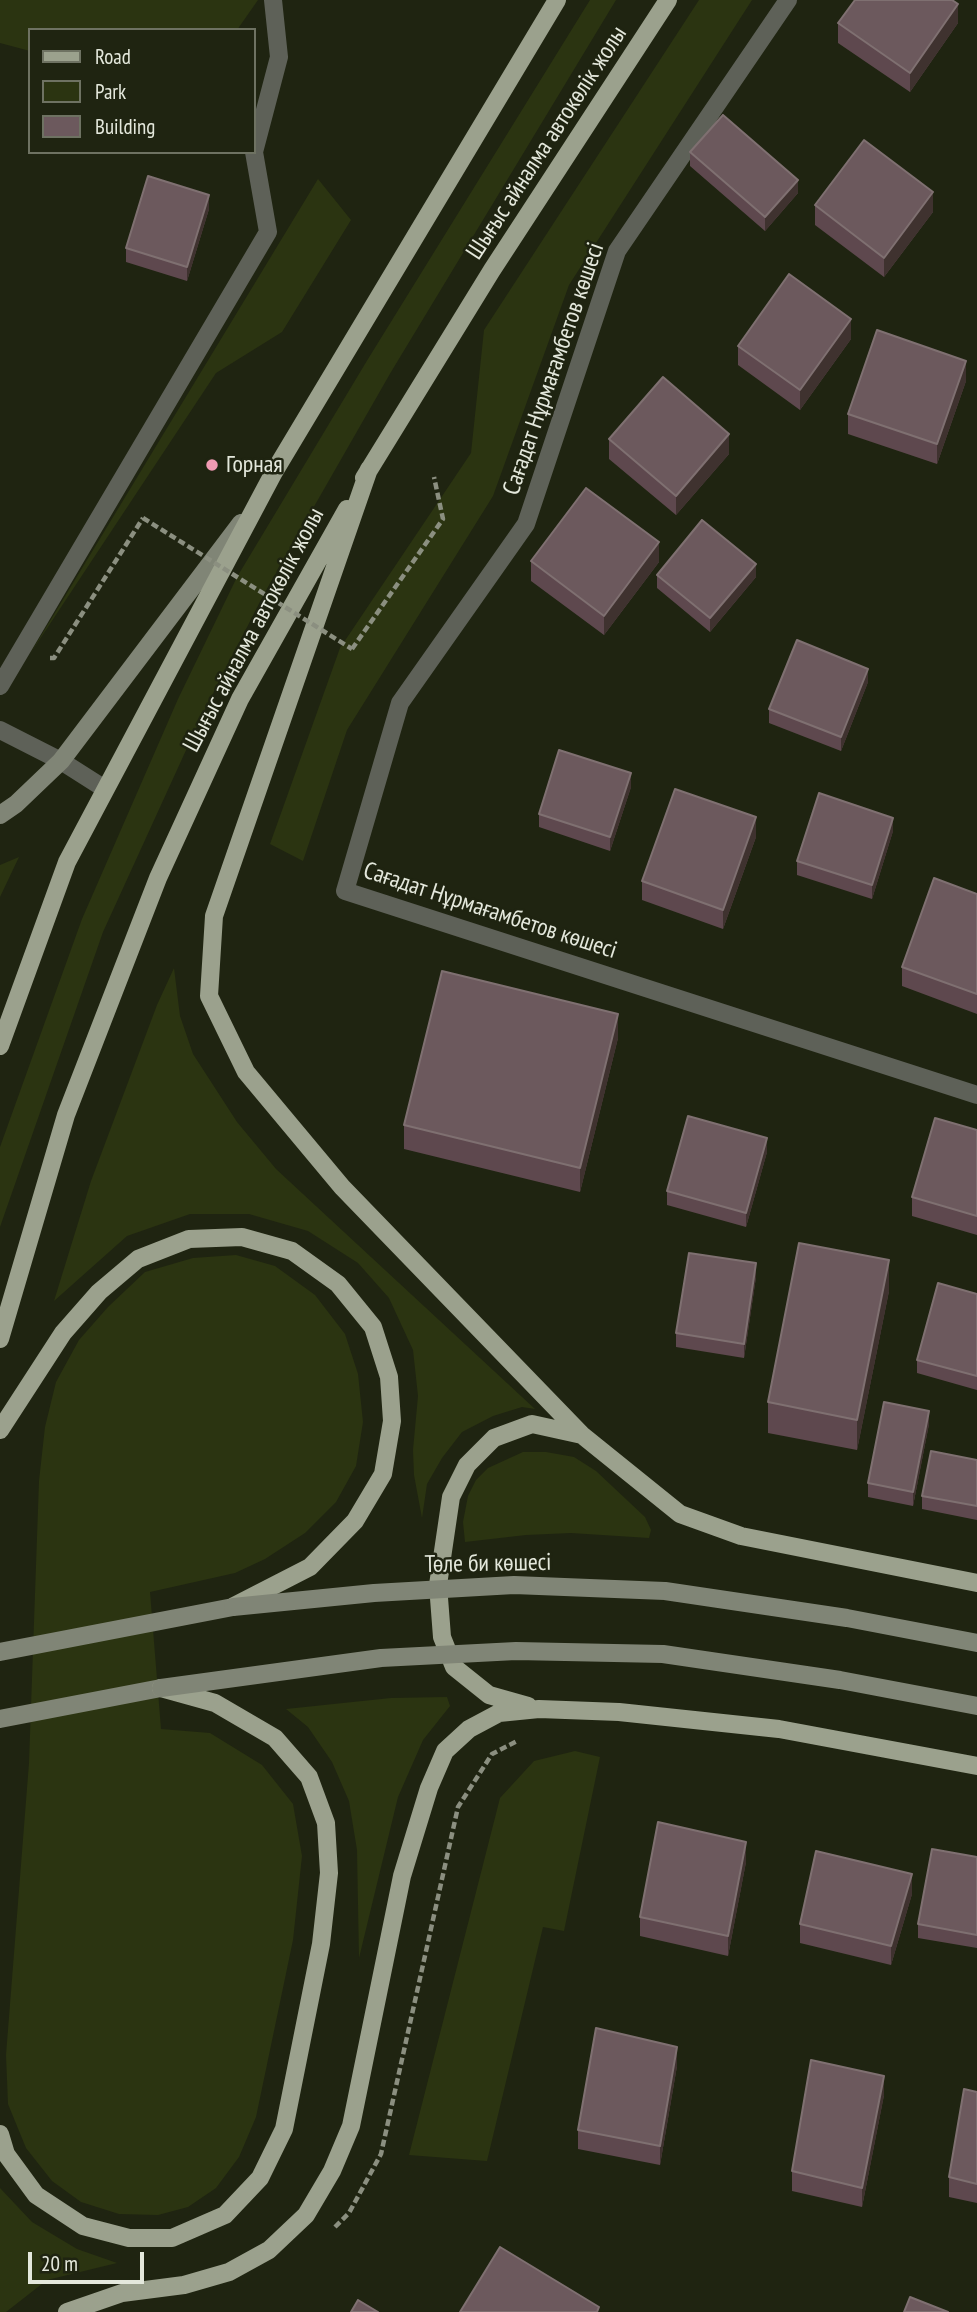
<!DOCTYPE html>
<html>
<head>
<meta charset="utf-8">
<style>
  body { margin:0 }
  #map { position:relative; width:977px; height:2312px; overflow:hidden; background:#1f2411; font-family:"PT Sans Narrow",sans-serif }
  canvas { display:block }
  .legend { position:absolute; left:28px; top:28px; width:228px; height:126px; box-sizing:border-box; background:#1f2411; border:2px solid #6e7262; margin:0; padding:9px 12px; list-style:none; font-size:21px; color:#e4e8dc }
  .legend li { display:flex; align-items:center; gap:14px; height:35px }
  .legend b { width:35px; border:2px solid #6e7262 }
  .scale { position:absolute; left:28px; top:2252px; width:116px; height:32px; box-sizing:border-box; border:4px solid #e4e8dc; border-top:0; padding-left:9px; font-size:21px; line-height:24px; white-space:nowrap; color:#e4e8dc; -webkit-text-stroke:5px #1f2411; paint-order:stroke }
</style>
</head>
<body>
<div id="map">
<canvas width="977" height="2312"></canvas>
<ul class="legend">
<li><b style="height:9px;background:#9ba18d"></b>Road</li>
<li><b style="height:19px;background:#2b3411"></b>Park</li>
<li><b style="height:19px;background:#6c595d"></b>Building</li>
</ul>
<div class="scale">20 m</div>
</div>
<script>
const g = document.querySelector('canvas').getContext('2d');
g.lineJoin = 'round';
function paint(path, color) {
  g.fillStyle = color;
  g.fill(path, 'evenodd');
}
function toPath(rows) {
  const path = new Path2D();
  for (const r of rows) {
    path.moveTo(r[0], r[1]);
    for (let i = 2; i < r.length; i += 2) path.lineTo(r[i], r[i + 1]);
  }
  return path;
}
function stroke(path, color, width, dash) {
  g.strokeStyle = color;
  g.lineWidth = width;
  g.lineCap = dash ? 'butt' : 'round';
  g.setLineDash(dash || []);
  g.stroke(path);
}
function write(font, color, halo, rows, align = 'center') {
  g.font = font + ' "PT Sans Narrow",sans-serif';
  g.lineWidth = 5;
  g.setLineDash([]);
  g.textBaseline = 'middle';
  g.strokeStyle = halo;
  g.fillStyle = color;
  for (const [text, x, y, turn = 0] of rows) {
    g.save();
    g.translate(x, y);
    g.rotate((+turn || 0) * Math.PI / 180);
    g.textAlign = isNaN(turn) ? turn : align;
    if (halo) g.strokeText(text, 0, 0);
    g.fillText(text, 0, 0);
    g.restore();
  }
}
paint(toPath([
  [0,0,258,0,237,30,30,30,30,51,0,43],
  [590,0,616,0,391,372,264,594,203,713,103,932,0,1227,0,1147,82,919,178,699,237,577,368,359],
  [699,0,752,0,569,285,493,496,347,730,303,861,270,844,340,648,471,453,484,330],
  [318,179,351,220,282,332,216,373,30,654],
  [19,857,0,897,0,865],
  [174,968,180,1016,193,1054,237,1122,276,1169,535,1409,522,1407,493,1416,462,1432,442,1458,427,1484,422,1518,414,1475,413,1450,418,1396,413,1350,389,1298,358,1263,308,1231,249,1214,190,1214,127,1236,54,1301,91,1181,157,1005],
  [236,1255,275,1266,315,1295,345,1334,358,1374,363,1422,356,1466,336,1502,305,1533,265,1559,235,1573,150,1592,161,1729,210,1733,262,1765,293,1804,302,1856,293,1940,256,2117,239,2157,216,2188,188,2207,158,2215,119,2214,81,2202,52,2181,26,2148,8,2104,6,2055,29,1763,39,1481,45,1427,56,1382,79,1340,108,1307,145,1272,193,1258],
  [523,1452,546,1452,574,1457,596,1471,645,1517,651,1530,649,1538,571,1533,526,1535,465,1542,463,1522,468,1496,476,1480,488,1468],
  [447,1697,450,1706,423,1740,398,1797,359,1958,357,1850,349,1801,332,1762,308,1727,286,1709,391,1698],
  [575,1751,600,1757,564,1931,543,1927,487,2161,409,2155,500,1798,534,1761],
  [0,2188,32,2222,77,2249,117,2263,47,2280,6,2312,0,2312]
]), '#2b3411');
stroke(toPath([
  [352,649,443,519,434,477],
  [50,658,54,658,143,518],
  [335,2227,349,2213,381,2154,458,1807,492,1754,517,1741]
]), '#8b8f80', 4.5, [7, 3.5]);
stroke(toPath([
  [254,152,279,57,273,0],
  [0,686,268,232,254,152]
]), '#5e6158', 18);
stroke(toPath([
  [788,0,617,251,526,524,400,703,345,891,977,1095],
  [0,730,61,761,105,789]
]), '#5e6158', 18);
stroke(toPath([
  [0,815,16,804,61,761,241,523],
  [0,1652,233,1607],
  [0,1719,161,1688]
]), '#808576', 18);
stroke(toPath([
  [369,469,214,916,209,996,246,1072,342,1187,582,1435,680,1514,741,1536,977,1583],
  [364,478,492,270,668,0],
  [0,1046,67,862,274,472,557,0],
  [0,1339,66,1115,158,878,240,699,347,509],
  [0,1430,63,1333,99,1292,138,1259,189,1239,242,1237,292,1251,338,1284,373,1327,389,1377,392,1421,383,1474,355,1521,310,1567,234,1606],
  [528,1706,489,1695,454,1667,442,1637,438,1585,451,1497,467,1465,494,1438,532,1424,582,1435],
  [0,2134,6,2154,36,2195,83,2226,129,2238,172,2238,225,2215,260,2178,284,2129,321,1944,329,1873,326,1823,309,1777,275,1738,215,1703,161,1688],
  [67,2312,122,2293,184,2285,229,2272,269,2250,306,2215,332,2171,351,2126,402,1876,429,1788,445,1751,469,1729,499,1713,539,1709,619,1712,779,1729,977,1766]
]), '#9ba18d', 18);
stroke(toPath([
  [143,518,352,649]
]), '#8b8f80', 4.5, [7, 3.5]);
stroke(toPath([
  [233,1607,374,1593,514,1585,665,1591,847,1618,977,1643],
  [161,1688,381,1658,516,1651,663,1654,840,1680,977,1706]
]), '#808576', 18);
paint(toPath([
  [838,23,958,23,910,92,838,43],
  [690,152,798,193,765,231,690,166],
  [815,205,933,212,884,277,815,225],
  [209,209,187,281,126,262,126,248],
  [851,339,800,410,738,365,738,346],
  [966,381,937,464,848,434,848,414],
  [609,439,729,454,676,515,609,459],
  [531,561,659,562,604,635,531,581],
  [657,575,756,577,710,632,657,588],
  [868,682,841,751,769,723,769,709],
  [631,787,610,851,539,827,539,814],
  [893,831,872,899,797,875,797,861],
  [756,837,723,929,642,900,642,881],
  [977,894,977,1014,902,986,902,967],
  [618,1038,580,1192,404,1149,404,1125],
  [977,1130,977,1235,912,1216,912,1197],
  [767,1152,746,1227,667,1205,667,1191],
  [756,1277,744,1358,676,1347,676,1333],
  [889,1291,857,1450,768,1433,768,1402],
  [977,1294,977,1390,917,1373,917,1360],
  [929,1424,913,1506,868,1497,868,1483],
  [977,1460,977,1520,922,1509,922,1496],
  [977,1857,977,1948,918,1938,918,1924],
  [746,1862,728,1956,640,1936,640,1917],
  [912,1894,891,1965,800,1943,800,1924],
  [677,2066,660,2165,578,2149,578,2130],
  [977,2092,977,2203,949,2197,949,2177],
  [884,2095,862,2207,792,2191,792,2171]
]), '#5e484e');
paint(toPath([
  [958,4,958,23,910,92,910,73],
  [798,180,798,193,765,231,765,217],
  [933,192,933,212,884,277,884,258],
  [209,195,209,209,187,281,187,267],
  [851,319,851,339,800,410,800,390],
  [966,361,966,381,937,464,937,444],
  [729,434,729,454,676,515,676,496],
  [659,542,659,562,604,635,604,616],
  [756,564,756,577,710,632,710,618],
  [868,669,868,682,841,751,841,737],
  [631,773,631,787,610,851,610,837],
  [756,817,756,837,723,929,723,910],
  [893,818,893,831,872,899,872,885],
  [618,1014,618,1038,580,1192,580,1168],
  [767,1138,767,1152,746,1227,746,1213],
  [889,1260,889,1291,857,1450,857,1420],
  [756,1263,756,1277,744,1358,744,1344],
  [929,1411,929,1424,913,1506,913,1492],
  [746,1842,746,1862,728,1956,728,1936],
  [912,1874,912,1894,891,1965,891,1946],
  [677,2047,677,2066,660,2165,660,2146],
  [884,2076,884,2095,862,2207,862,2188]
]), '#3f322f');
const building = toPath([
  [855,0,952,0,958,4,910,73,838,23,855,0],
  [723,115,798,180,765,217,690,152,723,115],
  [864,140,933,192,884,258,815,205,864,140],
  [148,176,209,195,187,267,126,248,148,176],
  [789,274,851,319,800,390,738,346,789,274],
  [877,330,966,361,937,444,848,414,877,330],
  [663,377,729,434,676,496,609,439,663,377],
  [586,488,659,542,604,616,531,561,586,488],
  [702,520,756,564,710,618,657,575,702,520],
  [797,640,868,669,841,737,769,709,797,640],
  [559,750,631,773,610,837,539,814,559,750],
  [675,789,756,817,723,910,642,881,675,789],
  [819,793,893,818,872,885,797,861,819,793],
  [934,878,977,894,977,994,902,967,934,878],
  [442,971,618,1014,580,1168,404,1125,442,971],
  [688,1116,767,1138,746,1213,667,1191,688,1116],
  [935,1118,977,1130,977,1216,912,1197,935,1118],
  [799,1243,889,1260,857,1420,768,1402,799,1243],
  [689,1253,756,1263,744,1344,676,1333,689,1253],
  [938,1283,977,1294,977,1376,917,1360,938,1283],
  [884,1402,929,1411,913,1492,868,1483,884,1402],
  [931,1451,977,1460,977,1506,922,1496,931,1451],
  [658,1822,746,1842,728,1936,640,1917,658,1822],
  [932,1849,977,1857,977,1935,918,1924,932,1849],
  [816,1851,912,1874,891,1946,800,1924,816,1851],
  [596,2028,677,2047,660,2146,578,2130,596,2028],
  [811,2060,884,2076,862,2188,792,2171,811,2060],
  [964,2089,977,2092,977,2184,949,2177,964,2089],
  [500,2247,599,2307,597,2312,460,2312,500,2247],
  [910,2297,948,2312,904,2312,910,2297],
  [358,2300,378,2312,351,2312,358,2300]
]);
paint(building, '#6c595d');
stroke(building, '#7f7071', 2);
for (const [x, y, r, color] of [
  [212,465,7,"#f19ab3"]
]) {
  const dot = new Path2D();
  dot.arc(x, y, r, 0, 2 * Math.PI);
  g.fillStyle = color;
  g.fill(dot);
  stroke(dot, '#1f2411', 2.5);
}
write('24px', '#e4e8dc', '#1f2411', [
  ["Шығыс айналма автокөлік жолы",547,143,-57],
  ["Сағадат Нұрмағамбетов көшесі",554,369,-71],
  ["Шығыс айналма автокөлік жолы",254,630,-62],
  ["Сағадат Нұрмағамбетов көшесі",490,911,18],
  ["Төле би көшесі",488,1564,-1]
]);
write('24px', '#e4e8dc', '#1f2411', [
  ["Горная",226,465]
], 'left');
</script>
</body>
</html>
